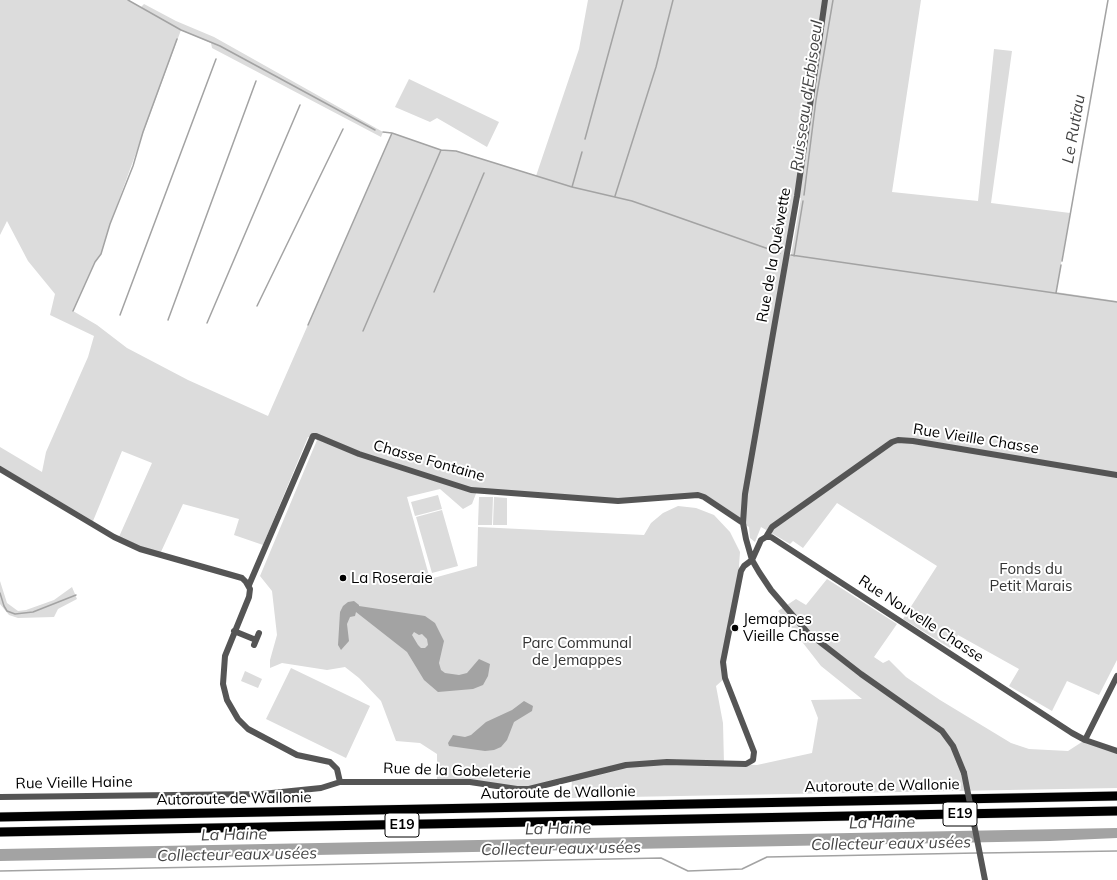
<!DOCTYPE html>
<html>
<head>
<meta charset="utf-8">
<style>
  body { margin:0 }
  canvas { display:block; background:#fff }
</style>
</head>
<body>
<canvas width="1117" height="880"></canvas>
<script>
const g = document.querySelector('canvas').getContext('2d');
g.lineJoin = 'round';
function paint(path, color) {
  g.fillStyle = color;
  g.fill(path, 'evenodd');
}
function toPath(rows) {
  const path = new Path2D();
  for (const r of rows) {
    path.moveTo(r[0], r[1]);
    for (let i = 2; i < r.length; i += 2) path.lineTo(r[i], r[i + 1]);
  }
  return path;
}
function stroke(path, color, width, dash) {
  g.strokeStyle = color;
  g.lineWidth = width;
  g.lineCap = dash ? 'butt' : 'round';
  g.setLineDash(dash || []);
  g.stroke(path);
}
function write(font, color, halo, rows, align = 'center') {
  g.font = font + ' Mulish,sans-serif';
  g.lineWidth = 4;
  g.setLineDash([]);
  g.textBaseline = 'middle';
  g.strokeStyle = halo;
  g.fillStyle = color;
  for (const [text, x, y, turn = 0] of rows) {
    g.save();
    g.translate(x, y);
    g.rotate((+turn || 0) * Math.PI / 180);
    g.textAlign = isNaN(turn) ? turn : align;
    if (halo) g.strokeText(text, 0, 0);
    g.fillText(text, 0, 0);
    g.restore();
  }
}
paint(toPath([
  [0,0,128,0,141,7,144,4,176,21,214,37,383,132,381,137,212,48,211,43,181,30,110,224,101,254,95,262,73,311,97,325,127,348,188,380,268,416,392,133,441,150,456,151,536,176,579,49,588,0,921,0,892,192,978,201,994,49,1012,51,991,203,1070,213,1056,292,1117,301,1117,660,1099,695,1067,681,1052,711,1009,686,1019,669,958,635,950,648,903,619,937,566,837,503,803,548,793,541,790,544,761,527,755,542,750,538,749,527,704,497,636,500,477,491,472,504,463,509,440,489,407,497,430,579,477,566,478,527,644,535,651,523,663,513,678,506,696,508,714,515,730,532,740,552,739,566,741,571,723,662,725,678,716,686,723,723,724,764,757,765,812,753,818,718,811,700,862,699,821,666,778,611,796,599,806,605,827,579,897,624,874,657,883,663,889,660,906,677,940,700,1011,743,1029,749,1068,751,1085,740,1117,751,1117,788,571,798,572,778,627,764,529,787,437,781,437,754,420,743,396,741,381,701,359,678,345,667,327,670,282,663,270,668,270,660,277,635,272,591,260,576,317,440,308,437,263,545,234,535,239,519,183,504,160,554,118,539,152,463,122,451,93,521,0,466,0,447,42,472,46,452,88,357,94,336,50,315,55,294,28,261,7,221,0,235],
  [798,197,801,198,791,255,788,255],
  [409,79,499,122,487,147,437,118,430,122,395,107],
  [438,495,442,509,415,516,411,502],
  [479,497,493,497,492,525,478,525],
  [494,497,507,498,507,525,493,525],
  [442,510,458,566,432,573,416,517],
  [0,581,7,603,18,611,26,610,54,600,72,587,77,599,58,609,54,617,18,618,9,615,0,604],
  [291,668,370,706,346,758,266,719],
  [245,671,262,679,258,688,241,681]
]), '#dcdcdc');
paint(toPath([
  [354,601,359,605,359,606,425,616,435,623,444,641,439,663,441,670,445,673,459,675,467,673,479,659,490,664,488,676,483,685,473,689,438,692,424,680,407,652,356,612,355,616,350,617,347,624,349,641,341,650,338,645,340,612,343,606,348,602],
  [414,632,419,635,422,634,427,639,428,645,425,648,421,648,418,645,412,635],
  [524,701,533,706,532,711,514,722,507,740,501,747,494,750,485,751,449,746,448,743,453,735,465,737,471,735,486,722,512,710],
  [1117,828,1117,838,1050,841,0,861,0,849]
]), '#a3a3a3');
stroke(toPath([
  [128,0,181,30,220,46,375,130],
  [383,132,392,133,441,150,456,151,572,187,632,201,780,253],
  [585,139,623,0],
  [572,187,582,152],
  [804,195,816,100,833,0],
  [615,196,656,67,673,0],
  [791,255,1117,302],
  [794,256,803,201],
  [1062,261,1108,0],
  [434,292,484,173],
  [1056,293,1061,265],
  [257,306,343,129],
  [73,311,95,262,101,254,110,224,133,166,143,132,177,39],
  [120,315,216,59],
  [168,320,256,81],
  [207,323,300,105],
  [308,325,392,133],
  [363,331,441,150],
  [0,593,4,606,7,611,15,614,33,612,76,595],
  [981,853,1117,851],
  [0,871,661,858,688,871,742,869,767,857,977,853]
]), '#a3a3a3', 1.5);
const highway = toPath([
  [0,817,1117,796],
  [0,832,1117,811]
]);
stroke(highway, '#dbdbdb', 10);
stroke(toPath([
  [825,0,797,196,745,494,743,523,746,539,752,560,759,572,771,590,807,632,861,674,942,731,953,746,964,773],
  [0,469,114,537,140,549,242,578,246,582,250,589,249,597,225,656,223,684,227,700,238,719,248,729,297,755,330,762,337,769,340,782],
  [766,537,772,527,892,442,898,440,913,441,1117,475],
  [752,560,761,540,766,537,771,537,1072,733,1085,740,1117,751],
  [249,585,313,436,316,436,359,454,471,490,618,501,698,495,704,497,743,523],
  [234,631,256,640],
  [254,645,259,633],
  [1085,740,1117,676],
  [0,797,262,794,321,788,340,782,470,782,517,789,529,789,626,765,667,762,746,764,753,760,754,752,725,678,723,662,741,571,744,566,752,560]
]), '#555', 6);
stroke(highway, '#000', 9);
stroke(toPath([
  [964,773,985,880]
]), '#555', 6);
for (const [x, y, r, color] of [
  [343,578,4,"#000"],
  [735,628,4,"#000"]
]) {
  const dot = new Path2D();
  dot.arc(x, y, r, 0, 2 * Math.PI);
  g.fillStyle = color;
  g.fill(dot);
  stroke(dot, '#fff', 1.5);
}
for (const [x, y, w] of [
  [960,814,34],
  [402,825,34]
]) {
  const box = new Path2D();
  box.roundRect(x - w / 2, y - 12, w, 24, 3);
  g.fillStyle = '#fff';
  g.fill(box);
  stroke(box, '#000', 1);
}
write('bold 14px', '#000', null, [
  ["E19",960,814],
  ["E19",402,825]
]);
write('15px', '#000', '#fff', [
  ["Rue de la Quéwette",774,255,-80],
  ["Rue Vieille Chasse",976,439,9],
  ["Chasse Fontaine",429,461,16],
  ["Rue Nouvelle Chasse",921,619,33],
  ["Rue de la Gobeleterie",457,771,2],
  ["Rue Vieille Haine",74,783,-1],
  ["Autoroute de Wallonie",882,786,-1],
  ["Autoroute de Wallonie",558,793,-1],
  ["Autoroute de Wallonie",234,799,-1]
]);
write('15px', '#333', '#fff', [
  ["Fonds du",1031,569],
  ["Petit Marais",1031,586],
  ["Parc Communal",577,643],
  ["de Jemappes",577,660]
]);
write('15px', '#000', '#fff', [
  ["La Roseraie",351,578],
  ["Jemappes",743,619],
  ["Vieille Chasse",743,636]
], 'left');
write('italic 16px', '#444', '#fff', [
  ["Ruisseau d'Erbisoeul",807,96,-82],
  ["Le Rutiau",1074,129,-80],
  ["La Haine",882,823,-1],
  ["La Haine",558,829,-1],
  ["La Haine",234,835,-1],
  ["Collecteur eaux usées",891,844,-1],
  ["Collecteur eaux usées",561,849,-1],
  ["Collecteur eaux usées",237,855,-1]
]);
</script>
</body>
</html>
